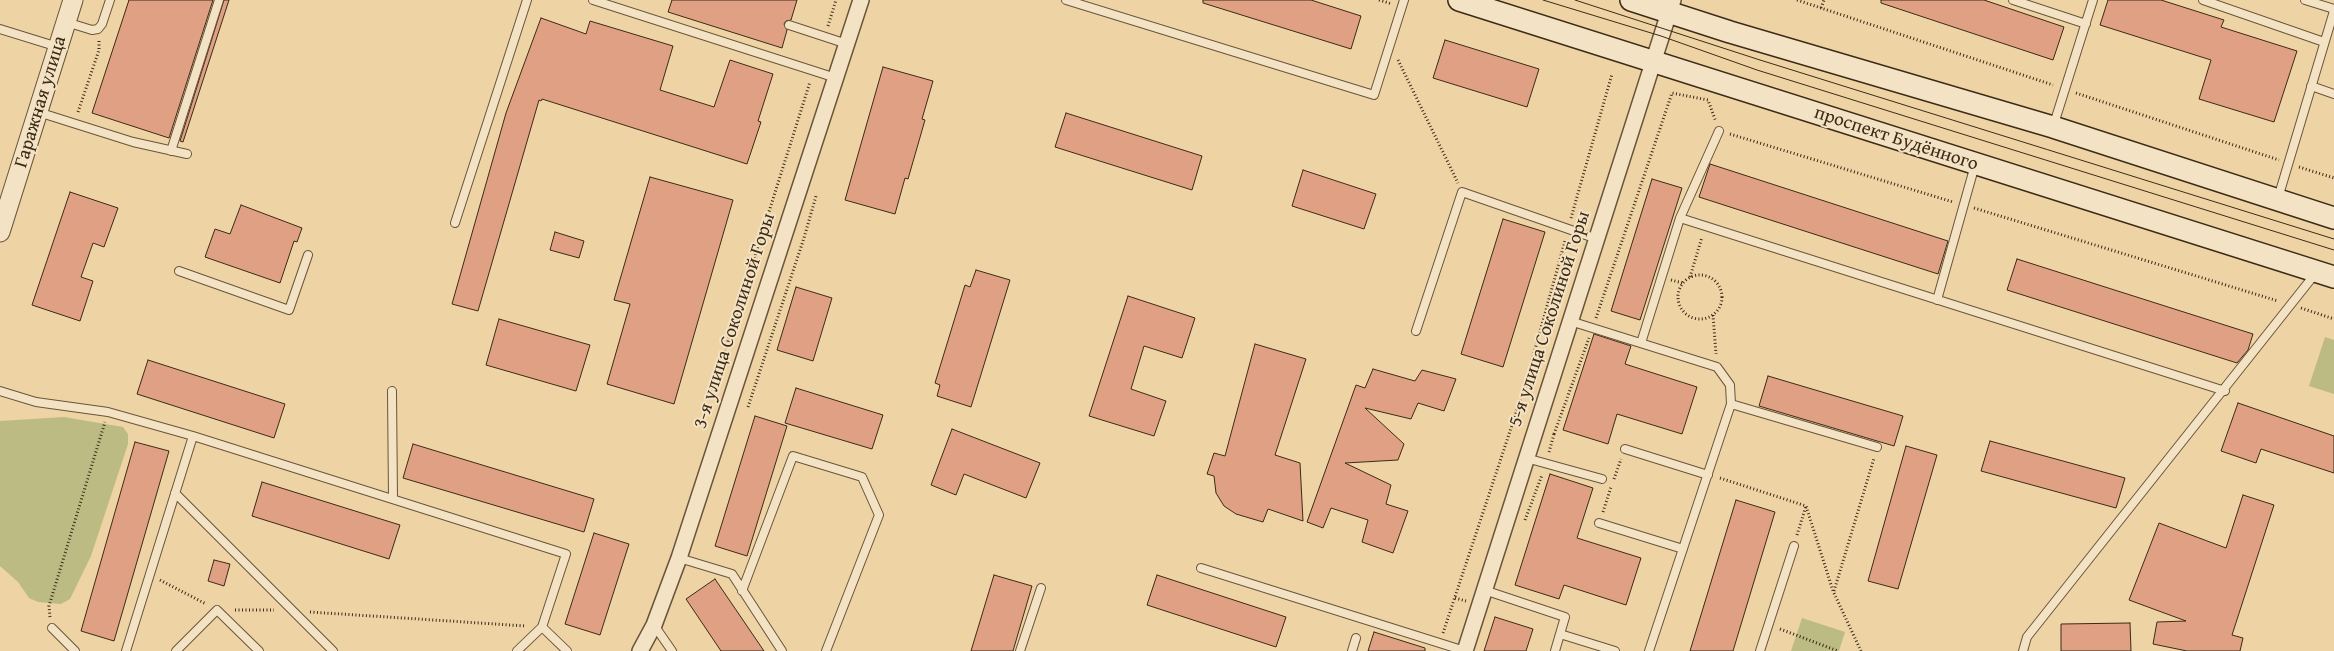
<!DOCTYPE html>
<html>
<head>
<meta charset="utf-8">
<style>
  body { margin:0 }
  canvas { display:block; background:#eed3a5 }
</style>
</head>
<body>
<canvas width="2334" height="651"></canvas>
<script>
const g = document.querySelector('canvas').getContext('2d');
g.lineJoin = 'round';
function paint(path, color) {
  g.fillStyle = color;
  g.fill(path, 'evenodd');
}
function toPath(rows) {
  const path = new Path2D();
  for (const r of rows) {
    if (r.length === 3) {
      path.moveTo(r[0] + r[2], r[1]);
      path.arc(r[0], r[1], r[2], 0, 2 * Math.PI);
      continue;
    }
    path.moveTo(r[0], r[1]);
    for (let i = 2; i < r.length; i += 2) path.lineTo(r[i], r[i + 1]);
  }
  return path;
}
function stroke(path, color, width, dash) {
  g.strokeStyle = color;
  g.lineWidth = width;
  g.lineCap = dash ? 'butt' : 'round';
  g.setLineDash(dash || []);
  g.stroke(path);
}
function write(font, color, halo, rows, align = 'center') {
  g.font = font + ' "Gentium Book Plus",serif';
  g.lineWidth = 4;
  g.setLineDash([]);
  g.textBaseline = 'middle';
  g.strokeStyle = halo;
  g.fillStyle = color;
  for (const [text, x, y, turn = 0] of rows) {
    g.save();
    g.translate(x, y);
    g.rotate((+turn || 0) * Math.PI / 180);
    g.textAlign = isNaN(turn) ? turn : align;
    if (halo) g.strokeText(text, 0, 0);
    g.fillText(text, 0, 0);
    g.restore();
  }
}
paint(toPath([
  [2325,337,2334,340,2334,394,2309,386],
  [64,417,123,427,128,434,128,444,91,556,70,599,61,604,38,602,29,598,18,582,0,566,0,421],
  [1802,618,1845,632,1839,651,1791,651]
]), '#bcbb83');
const building = toPath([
  [129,0,213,0,169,138,92,113,129,0],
  [224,0,229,0,183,142,180,141,224,0],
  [672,0,797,0,791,20,786,21,784,24,787,30,782,48,668,12,672,0],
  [1203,0,1311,0,1361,16,1351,49,1203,3,1203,0],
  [1881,0,1984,0,2064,27,2053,60,1881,3,1881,0],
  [2108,0,2161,0,2224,20,2221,27,2297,51,2274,122,2199,99,2211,60,2100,25,2108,0],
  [541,18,586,34,590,21,673,46,660,90,714,107,730,60,773,74,758,121,761,122,747,164,542,99,541,101,539,100,478,311,452,304,506,113,541,18],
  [1445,40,1539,69,1527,107,1433,78,1445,40],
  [883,67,933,81,922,119,925,120,908,179,905,178,895,214,845,200,883,67],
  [1066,113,1202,156,1192,190,1055,147,1066,113],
  [1710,164,1948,241,1938,274,1699,197,1710,164],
  [1303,170,1376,194,1364,229,1292,206,1303,170],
  [650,177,733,200,674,404,607,384,630,304,614,300,650,177],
  [1652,179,1682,188,1640,320,1611,311,1652,179],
  [70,192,118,208,104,247,93,243,81,277,93,281,80,321,32,305,70,192],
  [241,205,302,228,297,242,294,241,280,283,205,257,215,229,230,234,241,205],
  [1503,219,1545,232,1503,367,1461,354,1503,219],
  [555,232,584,241,579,258,550,250,555,232],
  [2017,259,2253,334,2248,350,2237,363,2007,290,2017,259],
  [976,270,1010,280,971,407,937,396,940,385,935,383,965,285,970,287,976,270],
  [796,287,832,298,813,361,777,350,796,287],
  [1128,296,1195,318,1182,358,1144,346,1131,389,1166,401,1154,436,1089,416,1128,296],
  [499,319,590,345,576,391,486,365,499,319],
  [1594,334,1631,346,1625,364,1697,387,1682,434,1617,414,1608,444,1563,430,1594,334],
  [1255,344,1306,359,1275,455,1300,463,1303,521,1268,509,1263,522,1236,514,1224,506,1216,493,1214,476,1207,474,1214,453,1225,456,1255,344],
  [148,360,285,404,274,438,137,394,148,360],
  [1373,369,1415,381,1422,370,1456,379,1444,411,1418,403,1411,419,1365,408,1404,444,1398,460,1345,463,1391,485,1386,504,1408,511,1393,553,1362,542,1368,520,1331,508,1323,528,1307,522,1356,385,1365,388,1373,369],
  [1768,376,1903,416,1894,446,1759,406,1768,376],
  [796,388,883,415,872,449,785,423,796,388],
  [2238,403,2334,436,2334,473,2261,449,2256,463,2221,451,2238,403],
  [755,416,787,426,747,556,715,546,755,416],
  [952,429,1040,463,1026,498,964,474,956,495,931,485,952,429],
  [1990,441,2125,478,2116,508,1981,471,1990,441],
  [135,442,169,451,114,641,81,631,135,442],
  [413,444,594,499,584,532,403,478,413,444],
  [1906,446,1937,455,1898,589,1868,581,1906,446],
  [1550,474,1593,488,1577,538,1641,558,1626,605,1564,585,1559,599,1515,585,1550,474],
  [262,482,400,525,389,559,252,516,262,482],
  [2243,495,2274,505,2232,635,2243,638,2240,651,2187,651,2153,644,2157,622,2186,621,2129,600,2159,523,2226,548,2243,495],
  [1736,500,1775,512,1733,651,1690,651,1736,500],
  [594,533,629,544,600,635,565,624,594,533],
  [214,560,230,564,224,586,208,581,214,560],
  [994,575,1032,586,1013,651,971,651,994,575],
  [1157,575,1286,617,1276,647,1147,605,1157,575],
  [715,579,764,651,721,651,686,599,715,579],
  [1495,617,1533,629,1526,651,1484,651,1495,617],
  [2130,623,2131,651,2061,651,2061,624,2130,623],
  [1374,632,1425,648,1425,651,1368,651,1374,632]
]);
paint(building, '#dfa083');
stroke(building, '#3c2b17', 1);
const service = toPath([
  [593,0,836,78],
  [1066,0,1374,95,1404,0],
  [2013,0,2086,24],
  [2203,0,2324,42],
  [2305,0,2334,9],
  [66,22,92,30,98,29,102,24,110,0],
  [789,25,847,44],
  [0,29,58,47],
  [2311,86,2334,94],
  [38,112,133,142,187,154],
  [2053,127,2093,0],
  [171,151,219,0],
  [2278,198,2334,11],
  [1680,218,2225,391],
  [455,223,527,0],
  [179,271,289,310,308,255],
  [1937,300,1975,165],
  [1570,321,1717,367,1730,385,1731,404,1649,651],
  [1416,331,1462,192,1597,239],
  [1641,343,1680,218,1719,131],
  [0,391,36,402,108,412,193,436],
  [392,391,393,499],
  [1731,404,1877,447],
  [1625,449,1708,475],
  [1526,458,1602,479],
  [175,493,333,651],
  [1599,523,1683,549],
  [679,558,732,574,782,651],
  [1201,568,1465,651],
  [1484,590,1565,617,1555,651],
  [742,591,793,456,862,477,879,515,826,651],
  [654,625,672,651],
  [52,628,75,651],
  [1560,634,1615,651],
  [126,651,193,436,566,554,542,627,567,651],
  [176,651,217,610,259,651],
  [517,651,542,627],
  [1020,651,1041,588],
  [1352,651,1356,638],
  [1760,651,1794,546],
  [2023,651,2027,637,2315,274]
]);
const minor = toPath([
  [640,651,654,625,679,558,861,0],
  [1465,651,1673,0]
]);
const tertiary = toPath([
  [0,232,73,0]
]);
const secondary = toPath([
  [1459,0,2334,277],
  [1631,0,1730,32,2053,127,2334,218]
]);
stroke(service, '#68553a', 10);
stroke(minor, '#68553a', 18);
stroke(tertiary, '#68553a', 21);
stroke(secondary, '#3c2b17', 24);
stroke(toPath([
  [1379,0,1392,4],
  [1797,0,2053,85],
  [1821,8,1824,0],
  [828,26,836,0],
  [1398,60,1458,183],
  [2076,93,2279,160],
  [78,112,99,50,99,39],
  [1730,134,1953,202],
  [2299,167,2334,178],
  [1974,208,2278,301],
  [1571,218,1612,74],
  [1700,297,22],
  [1690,277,1702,237],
  [1671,280,1683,283],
  [2301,308,2334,319],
  [1713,315,1716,354],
  [1596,318,1672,93,1708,100,1716,122],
  [711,395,810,82],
  [748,407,804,238,816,196],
  [1554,434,1589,338],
  [1549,452,1554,434],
  [1720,478,1806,506,1833,591,1861,651],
  [1614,479,1621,459],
  [1603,512,1611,487],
  [1525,520,1542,475],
  [1797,535,1806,506],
  [160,580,206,604],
  [1834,591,1874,458],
  [1455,598,1466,601],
  [235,610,274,610],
  [310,612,526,626],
  [50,617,49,606,105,422],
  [1780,629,1838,651],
  [1443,633,1525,386,1565,241]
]), '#3c2b17', 3, [1, 2.5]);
stroke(service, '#f4e2c4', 8);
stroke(minor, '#f4e2c4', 15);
stroke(tertiary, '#f4e2c4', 19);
stroke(secondary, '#f4e2c4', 21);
stroke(toPath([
  [1543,0,1661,36,1757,70,2334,250],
  [1575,0,1760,60,2334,239]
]), '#3c2b17', 1);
write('19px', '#3c2b17', '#f4e2c4', [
  ["Гаражная улица",41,102,-73],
  ["проспект Будённого",1896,139,18],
  ["5-я улица Соколиной Горы",1550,319,-72],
  ["3-я улица Соколиной Горы",735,321,-72]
]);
</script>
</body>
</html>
